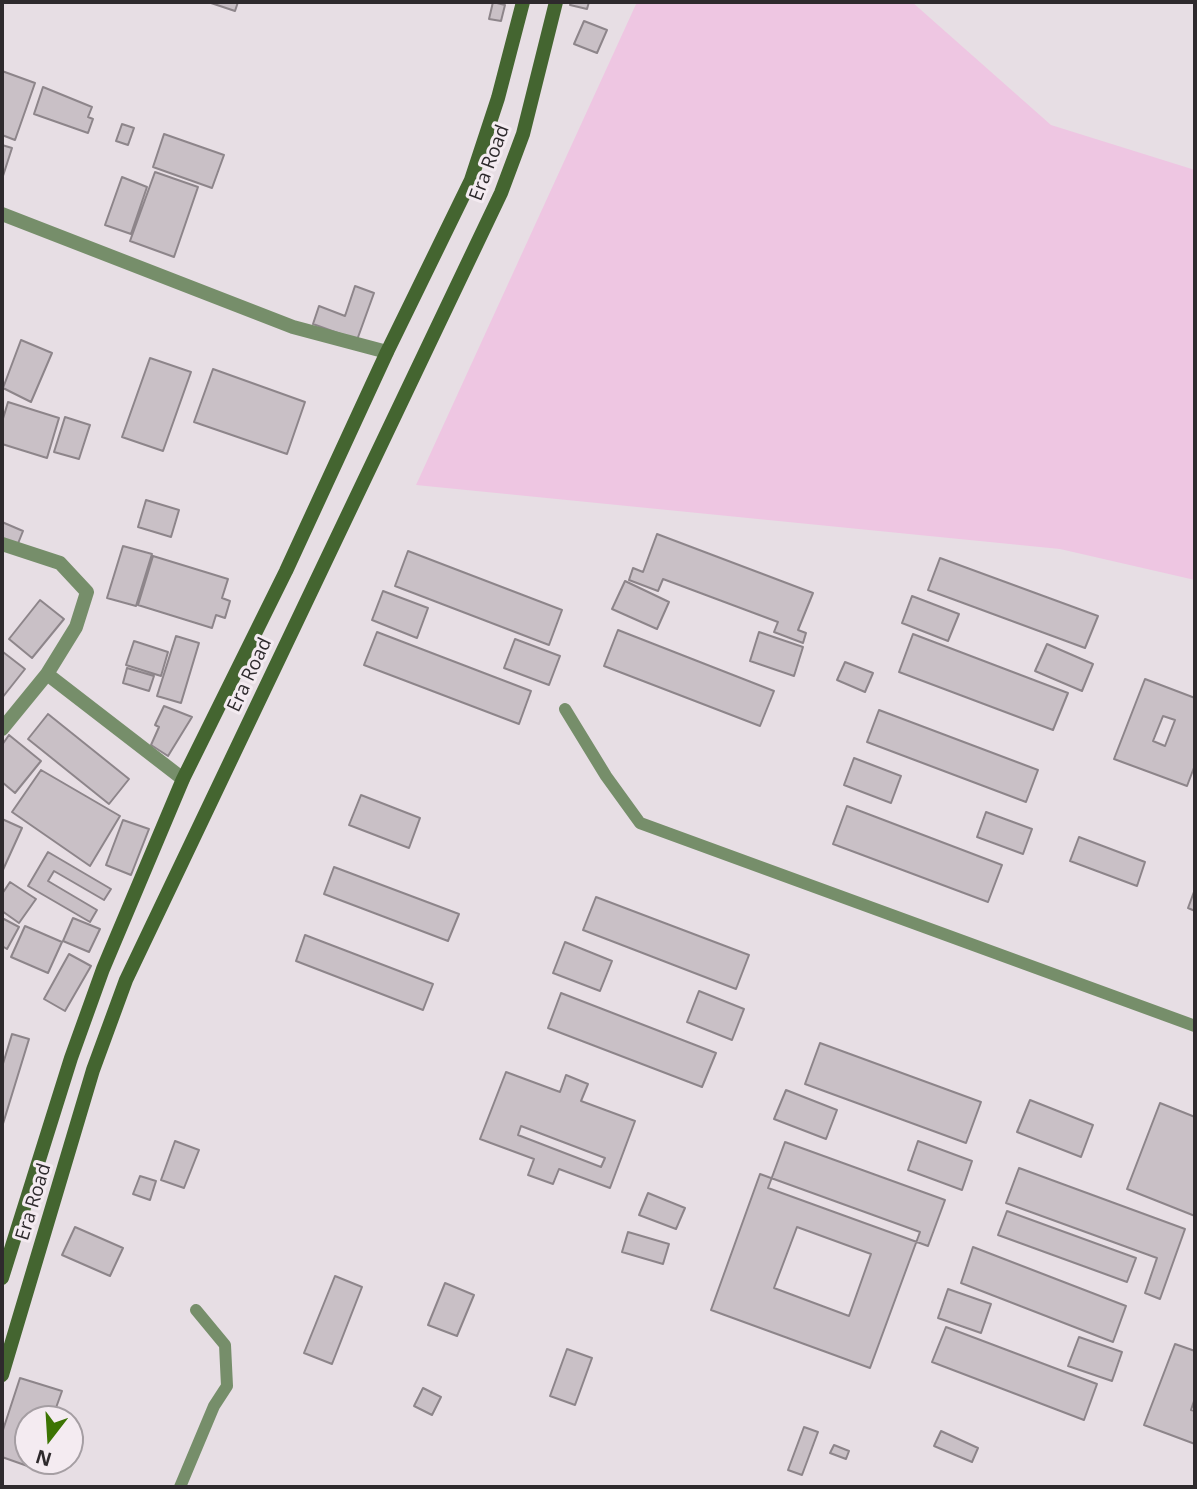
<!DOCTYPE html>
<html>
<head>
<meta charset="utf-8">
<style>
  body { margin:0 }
  #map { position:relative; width:1197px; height:1489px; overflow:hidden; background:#e7dee4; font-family:"Open Sans",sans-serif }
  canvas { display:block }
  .frame { position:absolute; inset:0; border:4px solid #2e2a2d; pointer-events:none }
  .north { position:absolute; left:14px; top:1405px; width:70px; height:70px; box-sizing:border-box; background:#f4ebf1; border:2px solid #a59ea3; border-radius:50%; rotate:197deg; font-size:19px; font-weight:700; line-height:28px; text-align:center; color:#2e2a2d }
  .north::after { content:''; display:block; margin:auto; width:24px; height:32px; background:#3c7403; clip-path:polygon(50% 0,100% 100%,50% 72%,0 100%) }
</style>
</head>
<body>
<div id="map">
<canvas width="1197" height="1489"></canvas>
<div class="frame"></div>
<div class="north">N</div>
</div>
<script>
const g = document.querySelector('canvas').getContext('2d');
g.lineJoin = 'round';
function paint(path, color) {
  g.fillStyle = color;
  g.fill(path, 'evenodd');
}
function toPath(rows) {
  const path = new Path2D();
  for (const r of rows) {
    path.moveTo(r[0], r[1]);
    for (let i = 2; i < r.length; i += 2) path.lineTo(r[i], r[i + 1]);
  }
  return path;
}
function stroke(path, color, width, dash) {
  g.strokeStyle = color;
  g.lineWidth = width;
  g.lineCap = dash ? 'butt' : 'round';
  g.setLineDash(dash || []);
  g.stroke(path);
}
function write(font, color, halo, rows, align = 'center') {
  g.font = font + ' "Open Sans",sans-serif';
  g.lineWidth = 6;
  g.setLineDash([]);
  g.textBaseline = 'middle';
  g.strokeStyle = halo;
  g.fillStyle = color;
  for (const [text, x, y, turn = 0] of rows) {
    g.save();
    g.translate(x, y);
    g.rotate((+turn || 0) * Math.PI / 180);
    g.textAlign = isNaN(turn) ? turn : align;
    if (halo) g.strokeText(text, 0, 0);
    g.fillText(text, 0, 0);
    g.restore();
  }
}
paint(toPath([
  [637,2,912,2,1051,125,1195,170,1195,580,1060,549,416,485]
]), '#eec6e2');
const building = toPath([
  [208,2,238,2,235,11,208,2],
  [493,2,505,5,501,21,489,19,493,2],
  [571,2,589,2,587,9,570,5,571,2],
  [584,21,607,30,597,53,574,44,584,21],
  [2,71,35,83,15,140,2,135,2,71],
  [43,87,92,107,88,117,93,119,88,133,34,114,43,87],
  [122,124,134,128,128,145,116,141,122,124],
  [164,134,224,155,212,188,153,167,164,134],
  [2,145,12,148,2,179,2,145],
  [155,172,198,187,174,257,130,241,155,172],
  [122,177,147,187,131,234,105,225,122,177],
  [355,286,374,293,357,340,313,324,319,306,345,316,355,286],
  [21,340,52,353,31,402,3,388,21,340],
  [150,358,191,372,163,451,122,437,150,358],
  [213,369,305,402,287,454,194,422,213,369],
  [8,402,59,418,47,458,2,444,2,422,8,402],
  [65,417,90,425,79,459,54,452,65,417],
  [146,500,179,510,171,537,138,527,146,500],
  [2,522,23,531,17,546,2,540,2,522],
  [657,534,813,593,798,630,806,633,803,643,774,632,778,622,663,579,658,591,629,580,633,568,643,572,657,534],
  [123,546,152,554,136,606,107,598,123,546],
  [408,551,562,610,549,645,395,586,408,551],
  [153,556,228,579,222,598,230,601,225,618,216,615,212,628,138,605,153,556],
  [940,558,1098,616,1085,648,928,590,940,558],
  [625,581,669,602,657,629,612,609,625,581],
  [383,591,428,608,417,638,372,620,383,591],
  [912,596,959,614,948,641,902,623,912,596],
  [40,600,64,619,32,658,9,639,40,600],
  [618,630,774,691,760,726,604,666,618,630],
  [377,632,531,691,519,724,364,665,377,632],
  [759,632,803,647,794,676,750,661,759,632],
  [913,634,1068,693,1053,730,899,672,913,634],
  [176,636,199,643,181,703,157,696,176,636],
  [515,639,560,656,549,685,504,668,515,639],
  [134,641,168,652,161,676,126,665,134,641],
  [1047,644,1093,664,1082,691,1035,671,1047,644],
  [3,652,25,669,2,698,2,653,3,652],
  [845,662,873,673,865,692,837,680,845,662],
  [127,668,154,676,149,691,123,683,127,668],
  [1145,679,1195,698,1195,765,1187,786,1114,759,1145,679],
  [1163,716,1175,720,1165,746,1153,741,1163,716],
  [164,706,192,717,168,756,151,745,159,727,155,725,164,706],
  [879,710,1038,770,1026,802,867,742,879,710],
  [48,714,129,779,109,804,28,739,48,714],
  [9,735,41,761,15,793,2,782,2,745,9,735],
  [854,758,901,776,891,803,844,785,854,758],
  [41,770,120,816,90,866,12,812,41,770],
  [361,795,420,818,409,848,349,825,361,795],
  [847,806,1002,865,988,902,833,844,847,806],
  [986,812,1032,829,1023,854,977,837,986,812],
  [2,819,22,828,2,872,2,819],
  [123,820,149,829,131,875,106,865,123,820],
  [1079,837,1145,862,1137,886,1070,861,1079,837],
  [48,852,111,889,104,900,54,871,48,881,97,910,90,922,28,886,48,852],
  [334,867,459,914,448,941,324,894,334,867],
  [10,882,36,899,19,923,2,911,2,894,10,882],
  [1195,889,1195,911,1188,908,1195,889],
  [596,897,749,955,736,989,583,930,596,897],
  [2,918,19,927,7,949,2,946,2,918],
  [73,918,100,929,89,952,63,941,73,918],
  [25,926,62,942,48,973,11,957,25,926],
  [305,935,433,984,423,1010,296,961,305,935],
  [565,942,612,961,600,991,553,973,565,942],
  [69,954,91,966,65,1011,44,999,69,954],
  [699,991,744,1009,732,1040,687,1022,699,991],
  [561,993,716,1053,702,1087,548,1028,561,993],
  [12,1034,29,1039,2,1127,2,1067,12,1034],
  [820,1043,981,1102,966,1143,805,1084,820,1043],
  [506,1072,560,1092,566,1075,588,1084,581,1101,635,1121,610,1188,559,1169,553,1184,528,1175,534,1159,480,1139,506,1072],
  [521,1126,605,1158,601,1167,518,1135,521,1126],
  [786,1090,837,1110,826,1139,774,1119,786,1090],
  [1030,1100,1093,1125,1081,1157,1017,1132,1030,1100],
  [1160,1103,1195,1117,1195,1216,1127,1189,1160,1103],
  [175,1141,199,1150,184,1188,161,1180,175,1141],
  [918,1141,972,1161,962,1190,908,1170,918,1141],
  [785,1142,945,1200,928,1246,768,1188,785,1142],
  [1019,1168,1185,1229,1160,1299,1145,1293,1157,1258,1006,1203,1019,1168],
  [760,1174,920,1232,870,1368,711,1310,760,1174],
  [797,1227,871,1254,849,1316,774,1288,797,1227],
  [140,1176,156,1181,150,1200,133,1194,140,1176],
  [648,1193,685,1208,676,1229,639,1215,648,1193],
  [1007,1211,1136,1258,1127,1282,998,1235,1007,1211],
  [75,1227,123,1248,110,1276,62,1255,75,1227],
  [628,1232,669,1244,663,1264,622,1252,628,1232],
  [973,1247,1126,1306,1113,1342,961,1283,973,1247],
  [335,1276,362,1287,332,1364,304,1353,335,1276],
  [445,1283,474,1295,457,1336,428,1325,445,1283],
  [948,1289,991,1304,981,1333,938,1318,948,1289],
  [946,1327,1097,1384,1084,1420,932,1362,946,1327],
  [1079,1337,1122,1352,1112,1381,1068,1366,1079,1337],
  [1175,1344,1195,1351,1195,1398,1191,1410,1195,1411,1195,1444,1144,1425,1175,1344],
  [567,1349,592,1358,575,1405,550,1396,567,1349],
  [20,1378,62,1391,52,1419,28,1419,28,1461,38,1461,36,1469,2,1457,2,1433,20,1378],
  [423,1388,441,1397,432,1415,414,1406,423,1388],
  [804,1427,818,1432,802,1475,788,1470,804,1427],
  [941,1431,978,1448,972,1462,934,1446,941,1431],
  [834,1445,849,1451,846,1459,830,1453,834,1445]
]);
paint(building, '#c9c0c6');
stroke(building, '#8d858a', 2);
stroke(toPath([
  [565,709,606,776,640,823,1195,1026],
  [180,1487,214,1406,227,1386,225,1345,196,1310]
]), '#768e6a', 12);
stroke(toPath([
  [2,214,293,327,387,352],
  [2,544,60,563,87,592,76,627,47,674,2,729],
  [47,674,183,779]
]), '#768e6a', 14);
stroke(toPath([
  [2,1278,71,1058,103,969,183,779,286,571,387,352,471,180,498,98,523,2],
  [2,1375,93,1070,126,980,501,193,523,134,556,2]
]), '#446530', 14);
write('19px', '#2e2a2d', '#f4ebf1', [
  ["Era Road",490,163,-69],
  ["Era Road",250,675,-65],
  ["Era Road",34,1202,-73]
]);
</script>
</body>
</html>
